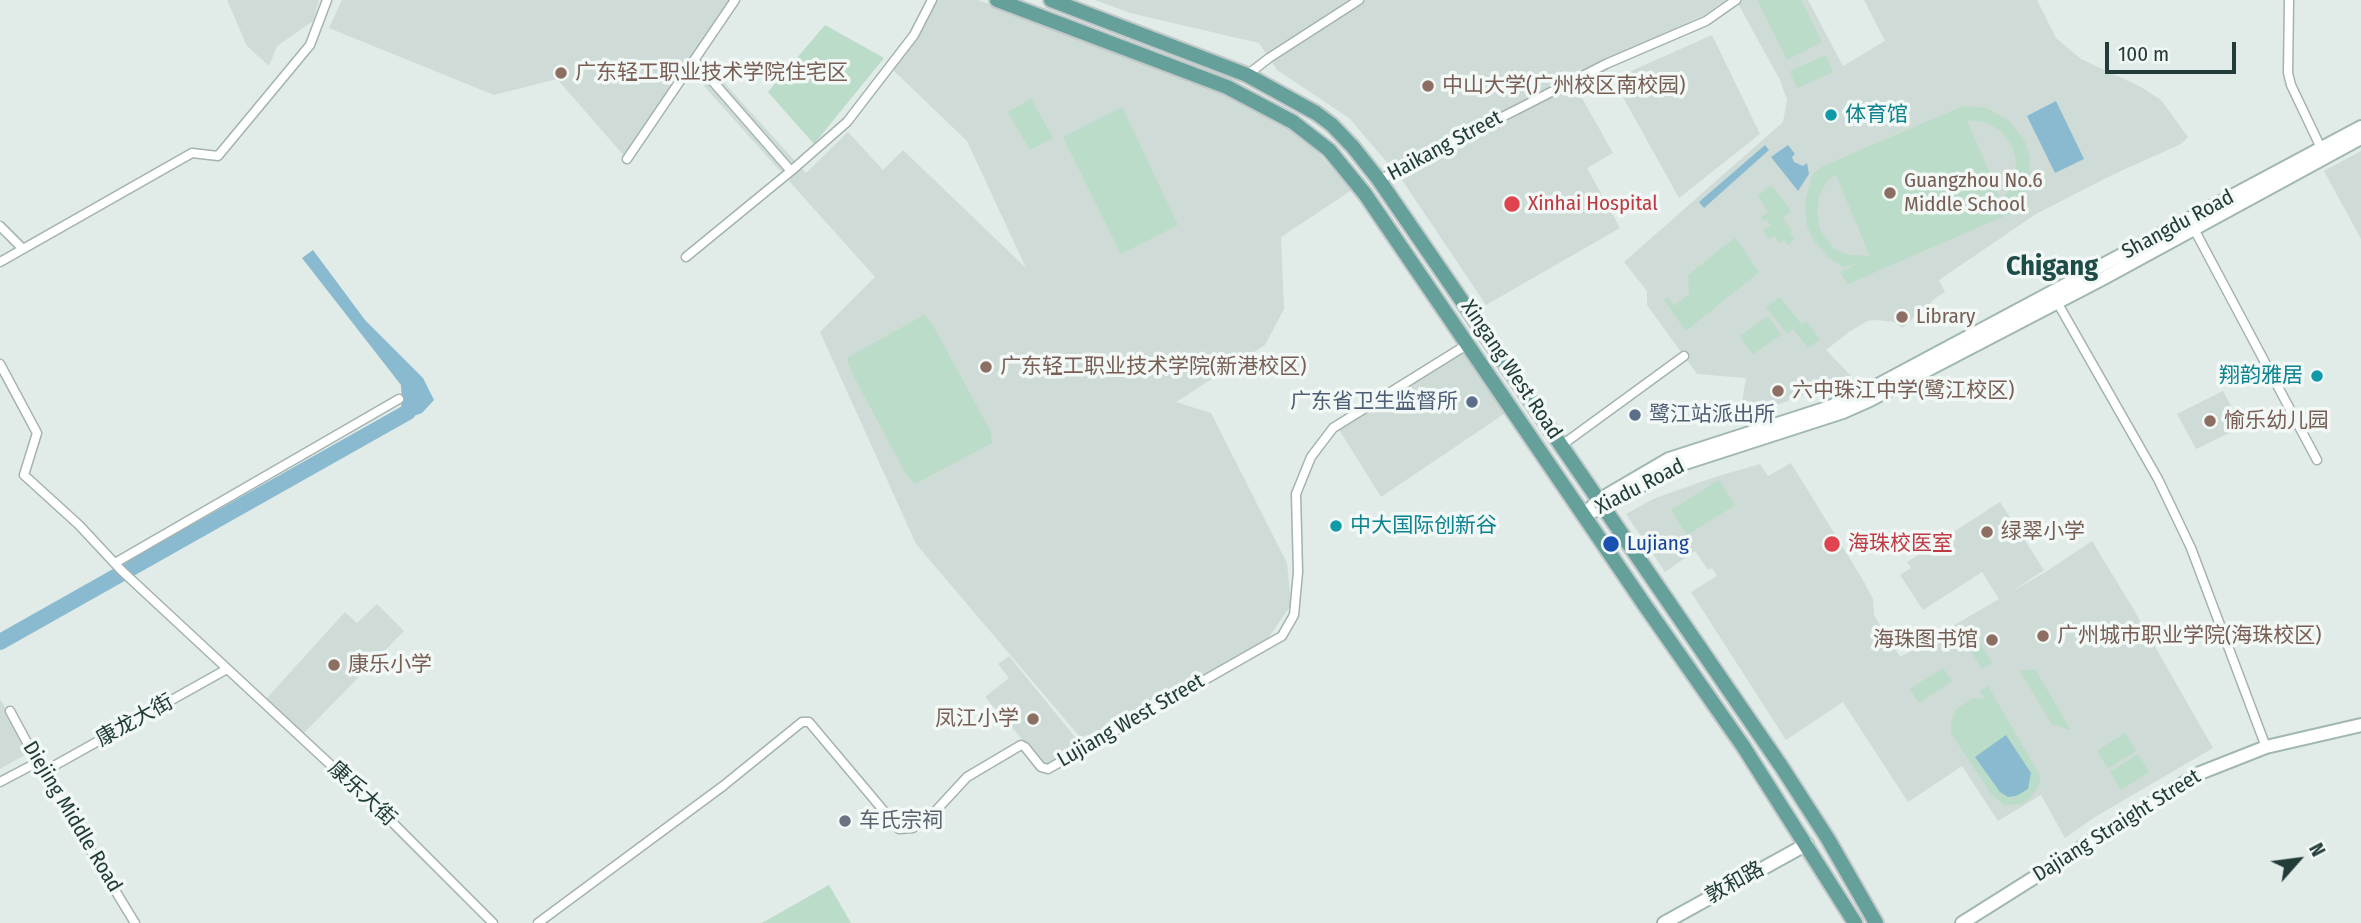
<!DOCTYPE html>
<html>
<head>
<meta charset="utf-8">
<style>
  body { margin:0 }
  #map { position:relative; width:2361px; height:923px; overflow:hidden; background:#e1ebe8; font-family:"Fira Sans Condensed",sans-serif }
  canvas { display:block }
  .north { position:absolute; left:2263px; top:825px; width:70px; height:70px; -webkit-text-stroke:5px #f1f8f6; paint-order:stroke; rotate:62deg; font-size:19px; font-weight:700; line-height:28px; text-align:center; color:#223c39 }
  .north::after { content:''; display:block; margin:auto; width:24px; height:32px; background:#223c39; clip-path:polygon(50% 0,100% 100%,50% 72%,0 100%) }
  .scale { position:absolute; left:2105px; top:42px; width:131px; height:32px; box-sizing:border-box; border:4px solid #223c39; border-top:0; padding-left:9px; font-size:21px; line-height:24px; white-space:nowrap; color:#223c39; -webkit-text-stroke:5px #f1f8f6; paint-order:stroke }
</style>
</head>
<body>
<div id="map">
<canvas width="2361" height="923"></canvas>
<div class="north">N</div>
<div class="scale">100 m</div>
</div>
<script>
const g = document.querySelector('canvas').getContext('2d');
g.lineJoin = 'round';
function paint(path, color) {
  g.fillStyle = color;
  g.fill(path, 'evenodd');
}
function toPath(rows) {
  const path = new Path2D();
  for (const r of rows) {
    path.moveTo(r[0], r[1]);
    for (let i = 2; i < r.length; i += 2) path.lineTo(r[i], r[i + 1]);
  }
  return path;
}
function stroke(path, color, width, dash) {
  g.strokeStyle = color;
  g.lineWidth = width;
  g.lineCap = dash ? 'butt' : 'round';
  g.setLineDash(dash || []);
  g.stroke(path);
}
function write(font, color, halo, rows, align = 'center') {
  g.font = font + ' "Fira Sans Condensed","Noto Sans SC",sans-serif';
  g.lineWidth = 7;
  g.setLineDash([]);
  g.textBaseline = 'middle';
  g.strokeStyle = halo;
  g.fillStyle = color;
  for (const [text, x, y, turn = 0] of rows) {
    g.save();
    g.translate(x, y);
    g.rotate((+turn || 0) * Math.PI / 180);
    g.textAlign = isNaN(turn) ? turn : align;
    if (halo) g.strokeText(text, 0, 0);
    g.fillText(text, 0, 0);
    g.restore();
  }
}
paint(toPath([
  [227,0,319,0,313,21,277,46,269,66,247,46],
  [342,0,731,0,697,53,806,173,848,132,883,170,903,150,1026,268,967,141,892,69,935,0,978,0,1243,100,1295,128,1352,190,1281,237,1284,309,1265,345,1176,402,1211,413,1287,563,1291,605,1266,641,1128,725,1080,737,916,544,820,332,875,277,687,67,626,158,557,79,494,95,329,28],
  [1095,0,1726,0,1704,15,1626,52,1392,168,1349,118,1277,70,1259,43,1130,13],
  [1741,0,1808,0,1843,66,1885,41,1864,0,2037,0,2056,38,2081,59,2141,87,2161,100,2188,137,2181,144,2112,175,2036,214,1939,280,1945,292,1938,296,1902,328,1895,322,1875,320,1867,321,1849,332,1826,350,1851,376,1739,420,1746,378,1697,374,1647,305,1647,291,1624,262,1783,122,1787,100,1780,80,1737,2],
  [1712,35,1760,134,1679,198,1613,79],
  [1574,84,1613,153,1587,168,1620,228,1486,305,1402,180],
  [2361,151,2361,239,2324,171],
  [1464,348,1507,412,1381,497,1338,428],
  [2223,391,2242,427,2196,449,2177,414],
  [1791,463,1863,580,1873,599,1874,615,1900,657,1999,599,1982,572,1923,610,1900,575,1911,568,1907,562,2000,502,2044,570,2011,592,2044,573,2092,541,2134,610,2213,748,2095,817,2065,838,2041,795,1998,821,1962,766,1908,802,1843,702,1786,740,1691,592,1717,576,1712,568,1708,570,1695,551,1665,572,1626,514,1653,499,1715,477,1760,464,1768,476],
  [377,604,404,631,304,733,266,699,345,612,357,623],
  [1009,656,1079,742,1050,764,1045,765,985,697,1009,678,998,664],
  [0,699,30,752,0,769]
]), '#cfdbd7');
paint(toPath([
  [1757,0,1801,0,1822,42,1787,60],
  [825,25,884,58,814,144,768,92],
  [1826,55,1833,72,1797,88,1790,71],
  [1031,99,1053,138,1030,150,1008,112],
  [1963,106,1987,108,2008,120,2024,139,2030,158,2029,179,2022,198,2011,213,1848,284,1840,272,1858,263,1843,267,1828,257,1813,239,1807,226,1805,203,1812,175,1823,166],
  [1967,120,1985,122,2001,131,2012,146,2016,160,2015,175,2010,189,2001,200],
  [1835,175,1836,175,1870,256,1850,255,1835,250,1820,230,1817,212,1819,196,1827,181],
  [1122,107,1178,225,1121,254,1063,137],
  [1771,185,1791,211,1783,218,1792,231,1790,233,1795,239,1788,245,1784,240,1780,243,1774,236,1769,239,1763,231,1771,225,1766,219,1764,221,1761,217,1768,212,1758,196],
  [1735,238,1759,272,1686,331,1664,300,1669,298,1674,306,1689,294,1688,275],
  [1780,297,1801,324,1806,321,1820,339,1808,348,1793,329,1787,334,1766,307],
  [924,315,932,324,991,432,992,443,915,484,906,474,851,371,847,358],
  [1768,316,1781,335,1753,354,1740,336],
  [1719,480,1735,505,1687,535,1671,510],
  [1970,627,1992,663,1982,669,1960,633],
  [1943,668,1952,681,1919,703,1910,689],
  [2035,669,2070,729,2068,730,2058,725,2053,726,2020,671],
  [1988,686,2039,774,2040,783,2031,797,2022,804,2004,805,1992,795,1951,733,1951,722,1956,709,1974,698,1985,699,1980,691],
  [2125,733,2136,751,2108,768,2097,751],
  [2138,754,2149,772,2121,790,2110,772],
  [829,885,851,923,762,923]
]), '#badcc9');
paint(toPath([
  [2056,101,2084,159,2055,173,2027,116],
  [1765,145,1769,150,1704,208,1699,202],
  [1788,145,1795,154,1792,157,1794,162,1803,166,1807,163,1809,174,1798,191,1771,157],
  [313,250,365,320,423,378,434,400,422,413,396,422,402,405,401,385,302,258],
  [2006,735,2031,773,2028,789,2016,796,2008,797,2000,792,1975,757]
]), '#89bad0');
stroke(toPath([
  [0,642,408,412,410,403]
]), '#89bad0', 16);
const street = toPath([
  [2289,0,2288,73,2291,85,2321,148],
  [694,60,791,171],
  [1247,75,1269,58,1359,0],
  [627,159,735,0],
  [1379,180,1606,64,1706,21,1736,0],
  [0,226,23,249],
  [2194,229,2317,460],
  [686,257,791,171,847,122,914,35,932,0],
  [0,262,192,153,218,156,310,45,327,0],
  [2057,302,2158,479,2191,548,2266,747],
  [0,364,37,433,24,475,79,525,121,570,390,820,493,923],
  [1562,445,1684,356],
  [115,563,399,399],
  [10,711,43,772,135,923],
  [43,772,227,669],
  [0,782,38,762],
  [538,923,723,786,802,722,809,722,899,829,913,828,930,817,967,777,1021,745,1025,747,1041,767,1048,769,1282,636,1294,615,1298,572,1296,494,1311,457,1333,428,1468,344]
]);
const secondary = toPath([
  [1594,511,1679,465,1843,412,1870,400,2104,278,2361,138],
  [1584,515,1599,500,1669,459,1824,409,1861,394,2361,127],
  [1664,923,1807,844],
  [1962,923,2200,773,2266,747,2361,725]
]);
const primary = toPath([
  [997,0,1227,87,1293,122,1329,150,1365,194,1644,604,1743,746,1855,923],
  [1051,0,1247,75,1316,113,1332,125,1353,147,1379,180,1781,766,1828,839,1876,923]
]);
stroke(street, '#a4b3b0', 11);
stroke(secondary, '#a0b7b2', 16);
stroke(primary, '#c1c8c8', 18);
stroke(street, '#fff', 8);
stroke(secondary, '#fff', 12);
stroke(primary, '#66a09b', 14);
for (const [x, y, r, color] of [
  [561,73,7,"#8d6e63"],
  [1428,86,7,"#8d6e63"],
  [1831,115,7,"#0f9aa8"],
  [1890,193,7,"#8d6e63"],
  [1512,204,9,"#e0444e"],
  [1902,317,7,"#8d6e63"],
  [986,367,7,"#8d6e63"],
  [2317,376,7,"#0f9aa8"],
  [1778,391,7,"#8d6e63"],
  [1472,402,7,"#5c6f8a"],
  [1635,415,7,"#5c6f8a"],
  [2210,421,7,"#8d6e63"],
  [1336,526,7,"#0f9aa8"],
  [1987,532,7,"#8d6e63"],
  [1611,544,9,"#1a4fb4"],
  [1832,544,9,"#e0444e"],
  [2043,636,7,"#8d6e63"],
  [1992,640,7,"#8d6e63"],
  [334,665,7,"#8d6e63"],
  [1033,719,7,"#8d6e63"],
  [845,821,7,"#6b7280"]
]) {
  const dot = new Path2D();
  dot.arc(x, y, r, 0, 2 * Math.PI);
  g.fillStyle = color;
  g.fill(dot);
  stroke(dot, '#f1f8f6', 2.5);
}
write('21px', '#785e54', '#f1f8f6', [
  ["广东轻工职业技术学院住宅区",575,73],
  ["中山大学(广州校区南校园)",1442,86],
  ["Guangzhou No.6",1904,181],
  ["Middle School",1904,205],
  ["Library",1916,317],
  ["广东轻工职业技术学院(新港校区)",1000,367],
  ["六中珠江中学(鹭江校区)",1792,391],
  ["愉乐幼儿园",2224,421],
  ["绿翠小学",2001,532],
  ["广州城市职业学院(海珠校区)",2057,636],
  ["海珠图书馆",1978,640,"right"],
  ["康乐小学",348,665],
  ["凤江小学",1019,719,"right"]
], 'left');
write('21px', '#0d838f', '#f1f8f6', [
  ["体育馆",1845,115],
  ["翔韵雅居",2303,376,"right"],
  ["中大国际创新谷",1350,526]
], 'left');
write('21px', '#223c39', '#f1f8f6', [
  ["Haikang Street",1445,146,-28],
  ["Shangdu Road",2178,225,-28],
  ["Xingang West Road",1511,370,56],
  ["Xiadu Road",1640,487,-27],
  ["康龙大街",135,721,-29],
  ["Lujiang West Street",1131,721,-30],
  ["康乐大街",362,794,43],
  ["Diejing Middle Road",72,817,59],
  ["Dajiang Straight Street",2117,826,-32],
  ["敦和路",1735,883,-29]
]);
write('21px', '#be3a42', '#f1f8f6', [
  ["Xinhai Hospital",1528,204],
  ["海珠校医室",1848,544]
], 'left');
write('21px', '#4e5e75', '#f1f8f6', [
  ["广东省卫生监督所",1458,402],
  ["鹭江站派出所",1649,415,"left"]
], 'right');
write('21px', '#164399', '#f1f8f6', [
  ["Lujiang",1627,544]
], 'left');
write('21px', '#5b616d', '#f1f8f6', [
  ["车氏宗祠",859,821]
], 'left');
write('bold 28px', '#1e4d49', '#f1f8f6', [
  ["Chigang",2052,267]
]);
</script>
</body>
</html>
